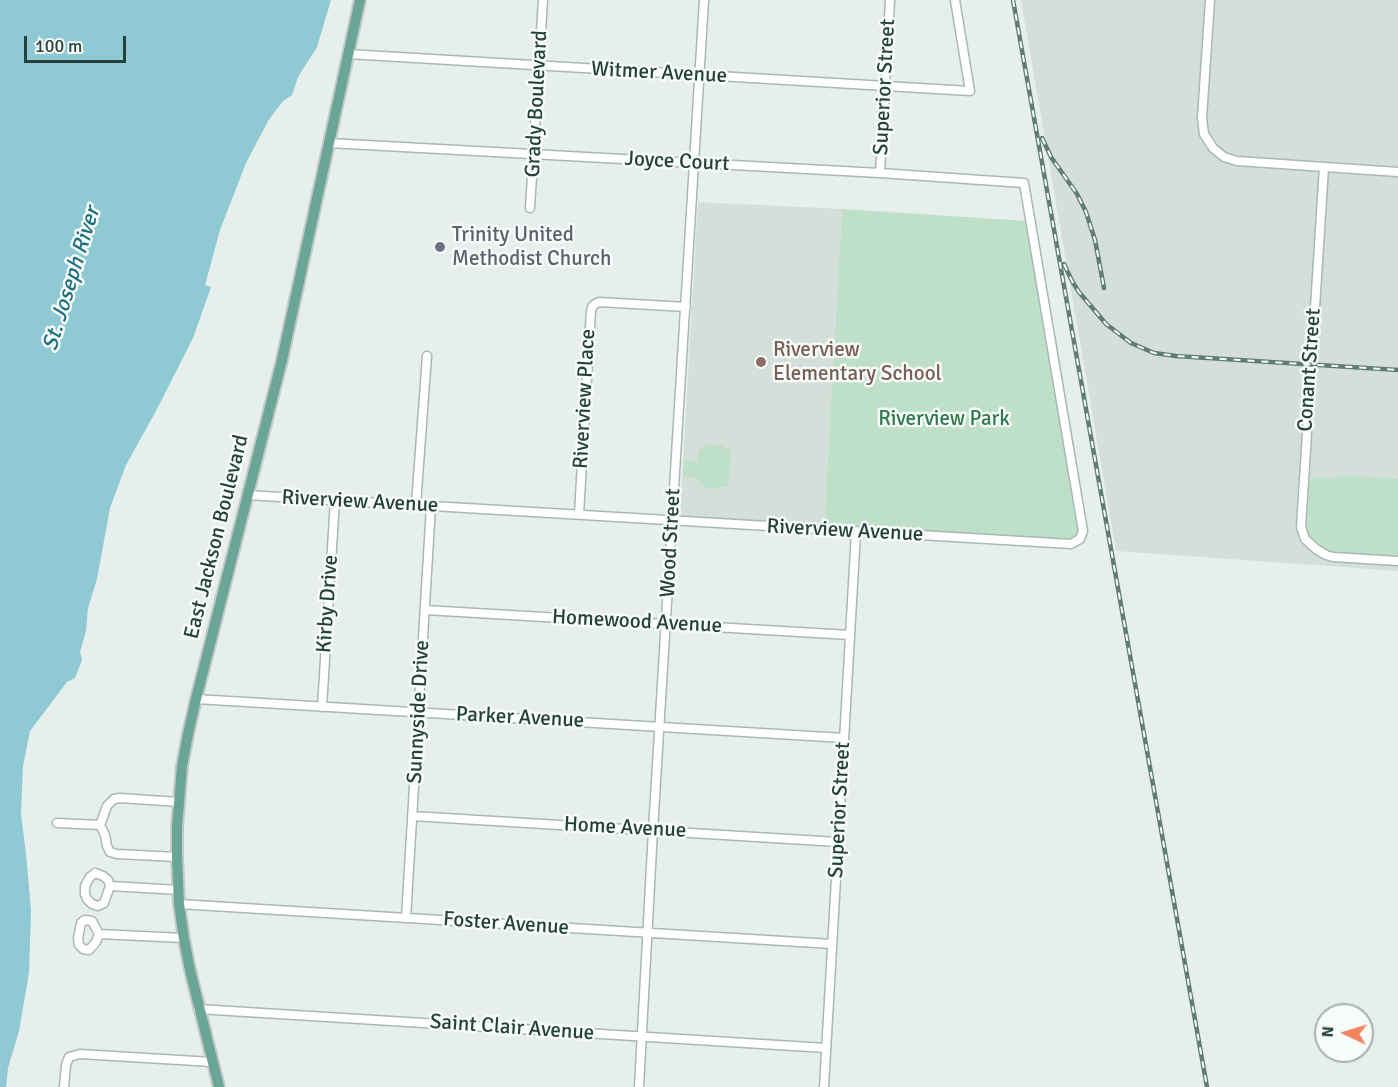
<!DOCTYPE html>
<html>
<head>
<meta charset="utf-8">
<style>
  body { margin:0 }
  #map { position:relative; width:1398px; height:1087px; overflow:hidden; background:#e6efeb; font-family:Signika,sans-serif }
  canvas { display:block }
  .north { position:absolute; left:1314px; top:1003px; width:60px; height:60px; box-sizing:border-box; background:#f7fbf9; border:2px solid #a3b1ad; border-radius:50%; rotate:274deg; font-size:16px; font-weight:700; line-height:24px; text-align:center; color:#24423a }
  .north::after { content:''; display:block; margin:auto; width:21px; height:27px; background:#f4845f; clip-path:polygon(50% 0,100% 100%,50% 72%,0 100%) }
  .scale { position:absolute; left:24px; top:36px; width:102px; height:27px; box-sizing:border-box; border:3px solid #24423a; border-top:0; padding-left:8px; font-size:18px; line-height:21px; white-space:nowrap; color:#24423a; -webkit-text-stroke:4px #f7fbf9; paint-order:stroke }
</style>
</head>
<body>
<div id="map">
<canvas width="1398" height="1087"></canvas>
<div class="north">N</div>
<div class="scale">100 m</div>
</div>
<script>
const g = document.querySelector('canvas').getContext('2d');
g.lineJoin = 'round';
function paint(path, color) {
  g.fillStyle = color;
  g.fill(path, 'evenodd');
}
function toPath(rows) {
  const path = new Path2D();
  for (const r of rows) {
    path.moveTo(r[0], r[1]);
    for (let i = 2; i < r.length; i += 2) path.lineTo(r[i], r[i + 1]);
  }
  return path;
}
function stroke(path, color, width, dash) {
  g.strokeStyle = color;
  g.lineWidth = width;
  g.lineCap = dash ? 'butt' : 'round';
  g.setLineDash(dash || []);
  g.stroke(path);
}
function write(font, color, halo, rows, align = 'center') {
  g.font = font + ' Signika,sans-serif';
  g.lineWidth = 5;
  g.setLineDash([]);
  g.textBaseline = 'middle';
  g.strokeStyle = halo;
  g.fillStyle = color;
  for (const [text, x, y, turn = 0] of rows) {
    g.save();
    g.translate(x, y);
    g.rotate((+turn || 0) * Math.PI / 180);
    g.textAlign = isNaN(turn) ? turn : align;
    if (halo) g.strokeText(text, 0, 0);
    g.fillText(text, 0, 0);
    g.restore();
  }
}
paint(toPath([
  [1021,0,1398,0,1398,571,1116,551],
  [698,202,842,209,824,527,680,515]
]), '#d4dfda');
paint(toPath([
  [842,209,1027,221,1078,530,1078,535,1074,539,1069,541,824,527],
  [707,444,724,446,724,449,731,449,728,487,718,487,717,489,705,488,696,477,683,477,684,461,697,461,698,452],
  [1339,475,1398,479,1398,556,1334,553,1319,545,1311,538,1307,527,1306,518,1308,483,1313,478,1335,479]
]), '#bfe0c8');
paint(toPath([
  [0,0,331,0,317,47,298,77,292,95,283,101,268,121,246,163,220,230,205,285,211,287,193,338,156,411,126,465,110,508,97,579,88,608,86,631,80,652,82,660,75,678,67,682,30,731,23,766,21,814,26,854,31,910,29,973,19,1031,8,1068,6,1087,0,1087]
]), '#8ec9d4');
const minor = toPath([
  [1210,0,1202,118,1204,134,1213,148,1224,157,1237,161,1398,172],
  [348,54,970,91,955,0],
  [1324,167,1301,527,1305,539,1316,549,1326,555,1333,557,1398,561],
  [880,173,890,0],
  [530,208,543,0],
  [247,495,1071,544,1080,539,1083,531,1024,183,880,173,329,143],
  [416,505,427,356],
  [579,514,591,311,592,307,595,304,599,302,686,307],
  [425,610,850,635],
  [196,699,844,738],
  [322,707,335,500],
  [412,816,838,842],
  [57,823,100,825],
  [177,857,117,854,110,852,107,846,105,835,100,825,107,806,114,799,120,798,179,802],
  [95,873,103,876,108,880,110,886,104,903,98,906,92,904,87,899,85,894,85,886,90,877,95,873],
  [110,886,179,890],
  [179,904,832,944],
  [406,918,431,506],
  [85,920,92,921,99,934,96,942,89,950,83,949,79,945,78,938,81,923,85,920],
  [99,934,183,938],
  [198,1009,826,1048],
  [64,1087,66,1065,69,1057,80,1054,212,1062],
  [639,1087,653,830,704,0],
  [824,1087,856,532]
]);
const major = toPath([
  [219,1087,190,970,184,939,179,904,177,857,177,828,182,766,188,734,196,699,282,360,360,0]
]);
stroke(minor, '#a8b8b2', 11);
stroke(major, '#c2cac8', 14);
stroke(minor, '#fff', 8);
stroke(major, '#6aa596', 10);
const rail = toPath([
  [1013,0,1207,1087],
  [1042,138,1051,157,1077,194,1086,212,1095,240,1104,288],
  [1064,264,1072,281,1079,292,1106,324,1131,343,1154,353,1176,356,1398,370]
]);
stroke(rail, '#5f7d75', 4.5);
stroke(rail, '#f7fbf9', 2, [7]);
for (const [x, y, r, color] of [
  [440,247,6,"#6b7280"],
  [761,362,6,"#8d6e63"]
]) {
  const dot = new Path2D();
  dot.arc(x, y, r, 0, 2 * Math.PI);
  g.fillStyle = color;
  g.fill(dot);
  stroke(dot, '#f7fbf9', 2);
}
write('21px', '#24423a', '#f7fbf9', [
  ["Witmer Avenue",659,73,3],
  ["Superior Street",885,87,-87],
  ["Grady Boulevard",537,104,-87],
  ["Joyce Court",677,162,3],
  ["Conant Street",1310,370,-86],
  ["Riverview Place",585,399,-87],
  ["Riverview Avenue",360,502,3],
  ["Riverview Avenue",845,531,3],
  ["East Jackson Boulevard",217,537,-76],
  ["Wood Street",671,543,-87],
  ["Kirby Drive",328,604,-86],
  ["Homewood Avenue",637,622,3],
  ["Sunnyside Drive",419,712,-87],
  ["Parker Avenue",520,718,3],
  ["Superior Street",840,810,-87],
  ["Home Avenue",625,828,3],
  ["Foster Avenue",506,924,4],
  ["Saint Clair Avenue",512,1028,4]
]);
write('21px', '#5b616d', '#f7fbf9', [
  ["Trinity United",452,235],
  ["Methodist Church",452,259]
], 'left');
write('21px', '#785e54', '#f7fbf9', [
  ["Riverview",773,350],
  ["Elementary School",773,374]
], 'left');
write('21px', '#2d7a4b', '#f7fbf9', [
  ["Riverview Park",944,419]
]);
write('italic 22px', '#1c6f80', '#f7fbf9', [
  ["St. Joseph River",72,279,-73]
]);
</script>
</body>
</html>
